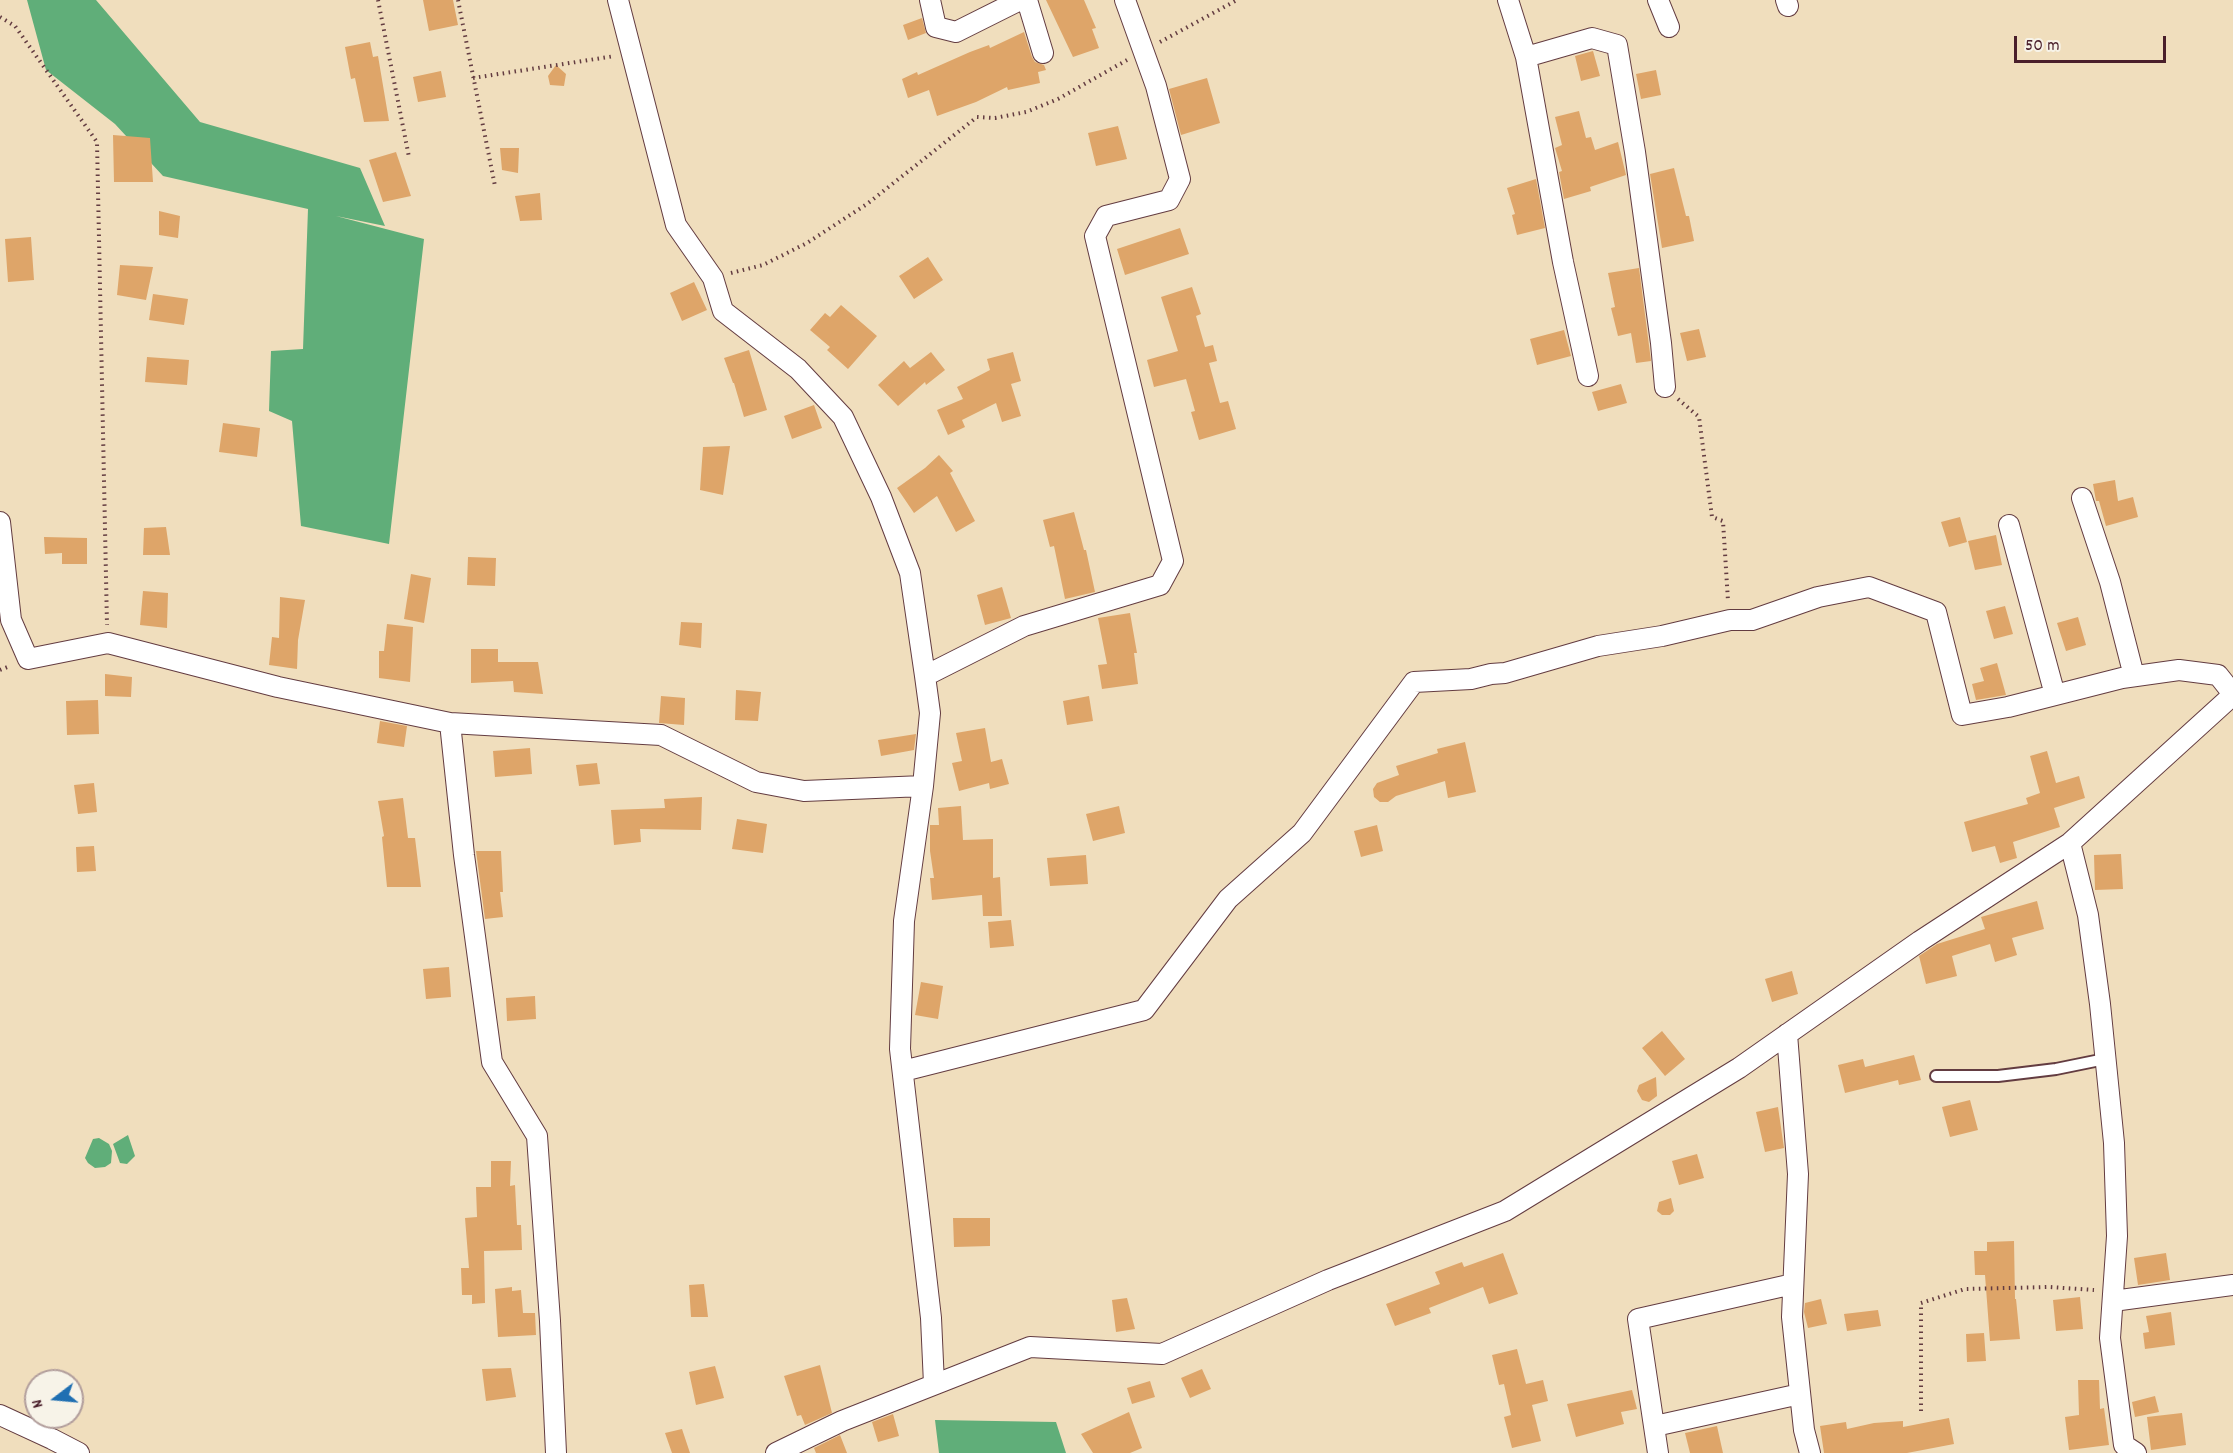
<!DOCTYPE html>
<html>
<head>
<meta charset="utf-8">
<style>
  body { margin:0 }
  #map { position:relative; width:2233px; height:1453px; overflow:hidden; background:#f0debd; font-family:Dekko,sans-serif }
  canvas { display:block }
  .north { position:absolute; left:24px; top:1369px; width:60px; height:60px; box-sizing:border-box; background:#f7f3e8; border:2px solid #b29e9c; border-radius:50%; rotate:254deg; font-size:16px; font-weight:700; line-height:24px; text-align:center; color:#4a1f2b }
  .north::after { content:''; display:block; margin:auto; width:21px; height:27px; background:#1f6fb2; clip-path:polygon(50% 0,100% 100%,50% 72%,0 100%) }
  .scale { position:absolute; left:2014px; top:36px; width:152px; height:27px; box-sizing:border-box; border:3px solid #4a1f2b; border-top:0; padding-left:8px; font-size:18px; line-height:21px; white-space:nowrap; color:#4a1f2b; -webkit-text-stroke:4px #f7f3e8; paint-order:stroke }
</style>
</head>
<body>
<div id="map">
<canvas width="2233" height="1453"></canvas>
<div class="north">N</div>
<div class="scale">50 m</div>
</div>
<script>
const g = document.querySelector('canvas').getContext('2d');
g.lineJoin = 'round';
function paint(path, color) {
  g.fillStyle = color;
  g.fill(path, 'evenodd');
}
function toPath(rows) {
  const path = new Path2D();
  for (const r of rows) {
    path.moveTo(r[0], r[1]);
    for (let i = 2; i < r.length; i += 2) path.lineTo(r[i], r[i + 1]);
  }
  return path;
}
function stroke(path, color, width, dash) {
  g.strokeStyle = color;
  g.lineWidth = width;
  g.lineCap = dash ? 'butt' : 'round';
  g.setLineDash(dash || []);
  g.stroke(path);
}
paint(toPath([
  [27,0,96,0,200,122,360,168,385,226,336,216,424,239,389,544,301,526,292,421,269,411,271,351,303,349,308,209,163,176,115,124,46,70],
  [128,1135,135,1156,127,1164,120,1163,113,1144],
  [99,1138,109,1144,112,1151,111,1163,105,1167,95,1168,88,1163,85,1158,93,1139],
  [935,1420,1056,1422,1066,1453,939,1453]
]), '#60ae79');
paint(toPath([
  [423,0,453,0,458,25,429,31],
  [1046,0,1084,0,1096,28,1092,29,1099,48,1073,57],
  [922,18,926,33,908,40,903,25],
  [1024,32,1032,57,1035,62,1044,65,1046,70,1038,72,1040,83,1008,90,1007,87,976,102,937,116,929,90,908,98,902,79,917,72,918,75,970,52,989,45,990,48],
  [370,42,373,57,378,56,389,121,364,122,355,78,351,79,345,47],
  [1593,51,1600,76,1581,81,1575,56],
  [556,65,566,74,564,86,550,85,548,76],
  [1656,70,1661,95,1641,99,1636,74],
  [441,71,446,97,418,102,413,77],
  [1207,78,1220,123,1181,135,1169,89],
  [1579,111,1586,138,1591,137,1595,150,1618,142,1626,175,1590,187,1591,191,1564,199,1559,172,1562,171,1555,148,1562,145,1555,117],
  [1118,126,1127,159,1096,166,1088,133],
  [113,135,150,138,153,182,114,182],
  [500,148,519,148,518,173,502,170],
  [396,152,411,196,383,202,369,160],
  [1674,168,1686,216,1689,216,1694,241,1662,248,1650,174],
  [1536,179,1545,228,1517,235,1512,215,1515,214,1507,188],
  [540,193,542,220,520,221,515,196],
  [159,211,180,216,178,238,159,235],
  [1180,228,1189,254,1125,275,1117,249],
  [31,237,34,280,8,282,5,239],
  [928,257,943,280,914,299,899,276],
  [120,265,153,267,146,300,117,295],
  [1639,268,1651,361,1636,363,1631,333,1618,336,1611,308,1615,307,1608,273],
  [694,282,707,310,682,321,670,293],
  [1192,287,1201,314,1196,316,1205,347,1213,345,1217,361,1209,363,1220,403,1228,401,1236,429,1199,440,1191,412,1195,411,1186,379,1154,387,1147,360,1178,351,1161,297],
  [153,294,188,299,184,325,149,320],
  [841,305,877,336,848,369,827,350,830,347,810,330,825,313,830,317],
  [1699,329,1706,357,1687,361,1680,333],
  [1564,330,1571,356,1537,365,1530,339],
  [749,350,767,410,744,417,734,383,733,383,724,358],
  [931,352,945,370,926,385,925,382,898,406,878,385,904,361,910,368],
  [1013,352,1021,381,1011,384,1021,416,1002,422,996,403,962,420,965,427,948,435,937,410,963,399,957,387,990,370,987,359],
  [147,357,189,360,187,385,145,382],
  [1621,384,1627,403,1598,411,1592,392],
  [814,405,822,428,792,439,784,416],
  [223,423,260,428,257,457,219,452],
  [730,446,723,495,700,490,703,447],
  [939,455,953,471,950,473,975,521,956,532,937,496,914,513,897,488,925,468],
  [2115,480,2118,501,2133,497,2138,517,2106,526,2099,501,2096,501,2093,484],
  [1074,512,1084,550,1086,550,1095,592,1065,599,1054,546,1050,547,1043,520],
  [1960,517,1967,542,1949,547,1941,522],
  [166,527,170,555,143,555,144,528],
  [1996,535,2002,565,1975,570,1968,541],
  [44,537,87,538,87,564,62,564,62,553,45,554],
  [468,557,496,558,495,586,467,585],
  [411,574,431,578,424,623,404,619],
  [1002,587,1011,618,985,625,977,595],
  [143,591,168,593,167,628,140,625],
  [280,597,305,600,298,640,297,669,269,665,272,637,279,638],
  [2005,606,2013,634,1994,639,1986,611],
  [1130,613,1137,653,1134,653,1138,684,1102,689,1098,665,1107,664,1098,618],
  [2078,617,2086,645,2066,651,2057,623],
  [681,622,702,623,701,648,679,645],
  [387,624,413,627,410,682,379,678,379,651,384,651],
  [471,649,498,649,498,662,538,662,543,694,514,692,513,681,471,683],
  [1997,663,2006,695,1976,700,1972,684,1984,681,1980,668],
  [105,674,132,677,131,697,105,696],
  [736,690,761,692,758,721,735,720],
  [661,696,685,698,684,725,659,723],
  [1089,696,1093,721,1067,725,1063,701],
  [98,700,99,734,67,735,66,701],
  [380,721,407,726,404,747,377,743],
  [985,728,991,762,1002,759,1009,784,990,789,989,783,959,791,952,763,962,761,956,733],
  [916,734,914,750,881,756,878,740],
  [1465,742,1476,792,1448,798,1445,781,1396,796,1388,802,1380,802,1374,797,1373,789,1377,783,1399,775,1396,766,1438,753,1437,749],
  [530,748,532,774,495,777,493,751],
  [2047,751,2056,783,2079,776,2085,798,2054,808,2060,827,2013,842,2017,858,2000,863,1995,846,1972,852,1964,822,2028,804,2026,798,2040,793,2030,756],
  [597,763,600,784,579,786,576,765],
  [94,783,97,812,78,814,74,785],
  [702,797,701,830,640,829,641,842,614,845,611,810,665,808,664,799],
  [403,798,408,838,415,838,421,887,387,887,382,837,384,836,378,801],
  [961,806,963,840,993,839,993,878,1000,877,1002,916,983,916,982,895,932,900,930,878,934,878,930,851,930,825,939,825,938,808],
  [1119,806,1125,833,1093,841,1086,814],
  [737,819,767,824,763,853,732,849],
  [1377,825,1383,851,1361,857,1354,831],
  [94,846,96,871,77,872,76,847],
  [476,851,501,851,503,892,500,892,503,917,485,919],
  [2121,854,2123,889,2095,890,2094,855],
  [1086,855,1088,884,1050,886,1047,858],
  [2037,901,2044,929,2012,938,2017,955,1995,962,1990,944,1952,956,1957,976,1926,984,1919,956,1937,944,1985,929,1981,917],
  [1011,920,1014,946,990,948,988,922],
  [449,967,451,997,426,999,423,969],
  [1792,971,1798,994,1772,1002,1765,979],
  [921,982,943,986,938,1019,915,1015],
  [535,996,536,1019,507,1021,506,998],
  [1662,1031,1685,1059,1665,1076,1642,1048],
  [1914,1055,1921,1080,1899,1085,1898,1080,1845,1093,1838,1065,1863,1059,1865,1067],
  [1656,1077,1657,1096,1649,1102,1642,1100,1637,1091,1639,1085],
  [1970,1100,1978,1130,1950,1137,1942,1107],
  [1778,1107,1784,1148,1765,1152,1756,1112],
  [1697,1154,1704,1178,1679,1185,1672,1161],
  [491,1161,511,1161,510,1186,515,1185,517,1225,521,1225,522,1250,484,1251,485,1303,472,1304,472,1295,462,1295,461,1268,469,1268,465,1218,477,1217,476,1187,491,1187],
  [1671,1198,1674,1211,1670,1215,1662,1215,1657,1211,1659,1202],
  [953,1218,990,1218,990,1246,954,1247],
  [2014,1241,2015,1299,2016,1299,2020,1339,1990,1341,1985,1275,1975,1275,1974,1251,1987,1251,1987,1242],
  [1503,1253,1518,1294,1489,1304,1483,1287,1429,1308,1431,1313,1395,1326,1386,1304,1440,1284,1435,1272,1462,1262,1464,1267],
  [2166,1253,2170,1280,2138,1285,2134,1258],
  [704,1284,708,1317,691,1317,689,1285],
  [512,1287,512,1291,521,1290,523,1313,535,1313,536,1335,498,1337,495,1289],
  [2080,1297,2083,1329,2056,1331,2053,1300],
  [1127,1298,1135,1329,1116,1332,1112,1300],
  [1821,1299,1827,1324,1808,1328,1804,1312,1805,1303],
  [1878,1310,1881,1326,1847,1331,1844,1314],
  [2171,1312,2175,1345,2145,1349,2143,1333,2149,1332,2146,1316],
  [1984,1333,1986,1361,1967,1362,1966,1334],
  [1517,1349,1526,1384,1543,1380,1548,1401,1532,1405,1541,1441,1512,1448,1504,1417,1511,1415,1504,1384,1499,1385,1492,1355],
  [820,1365,832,1413,805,1425,801,1415,797,1416,784,1376],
  [715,1366,724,1398,696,1405,689,1372],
  [511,1368,516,1397,486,1401,482,1369],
  [1202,1369,1211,1389,1190,1398,1181,1378],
  [2078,1380,2099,1380,2100,1409,2104,1408,2109,1445,2069,1450,2065,1417,2079,1415],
  [1150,1381,1155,1397,1132,1404,1127,1388],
  [1632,1390,1637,1409,1621,1412,1624,1424,1576,1437,1567,1404],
  [2155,1396,2159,1412,2135,1417,2132,1402],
  [1129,1412,1142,1448,1130,1453,1093,1453,1081,1434],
  [2182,1413,2186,1445,2151,1450,2147,1417],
  [893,1414,899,1436,878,1442,872,1422],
  [1949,1418,1954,1444,1907,1453,1824,1453,1820,1426,1846,1422,1847,1429,1874,1423,1903,1421,1903,1427],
  [1717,1426,1723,1453,1690,1453,1685,1433],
  [682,1429,690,1453,672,1453,665,1433],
  [840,1435,847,1453,816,1453,814,1448]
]), '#dea569');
const lane = toPath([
  [1936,1076,1998,1076,2056,1069,2105,1059]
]);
const street = toPath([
  [930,0,936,27,956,32,1020,0],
  [1027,0,1043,53],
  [1508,0,1526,57,1563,262,1588,376],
  [1658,0,1669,27],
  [1786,0,1788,6],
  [1526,57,1592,38,1617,45,1635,152,1661,343,1665,387],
  [2082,498,2110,582,2134,676],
  [0,522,11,620,28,659,108,643,278,687,450,723,661,735,756,782,804,791,923,786,930,713,925,676,910,573,881,497,843,417,798,369,723,311,713,278,676,225,618,0],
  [2009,525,2055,695],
  [925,676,1024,626,1160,585,1173,561,1095,236,1106,216,1169,200,1180,179,1156,86,1125,0],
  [450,723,464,855,492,1062,537,1136,550,1321,556,1453],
  [923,786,904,921,900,1049,931,1318,934,1384],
  [2070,843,2088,915,2100,1004,2114,1143,2117,1236,2110,1338,2124,1445,2136,1453],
  [1787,1034,1798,1174,1792,1317,1804,1430,1810,1453],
  [903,1071,1144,1010,1228,899,1302,833,1414,682,1471,679,1491,674,1505,673,1598,646,1662,636,1730,620,1752,620,1818,597,1869,587,1936,612,1962,715,2008,707,2122,678,2179,670,2218,675,2233,694],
  [2113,1301,2233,1285],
  [0,1415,52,1439,79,1453],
  [1655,1426,1800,1394],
  [776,1453,842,1421,1030,1347,1162,1354,1328,1280,1505,1211,1739,1068,1920,941,2070,843,2233,695],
  [1658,1453,1638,1319,1793,1284]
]);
stroke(lane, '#633c41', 14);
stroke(street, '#633c41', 22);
stroke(toPath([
  [378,0,409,157],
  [458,0,495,186],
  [0,17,15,26,97,142,107,625],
  [1160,42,1237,0],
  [473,78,615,56],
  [731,273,763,265,807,243,867,204,977,117,995,118,1026,112,1058,99,1127,60],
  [1678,399,1699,417,1712,517,1723,521,1728,601],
  [0,670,10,666],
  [1921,1411,1921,1303,1965,1289,2049,1287,2094,1290]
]), '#633c41', 4, [1.5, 4.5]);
stroke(lane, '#fff', 10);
stroke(street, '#fff', 20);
</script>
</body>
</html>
